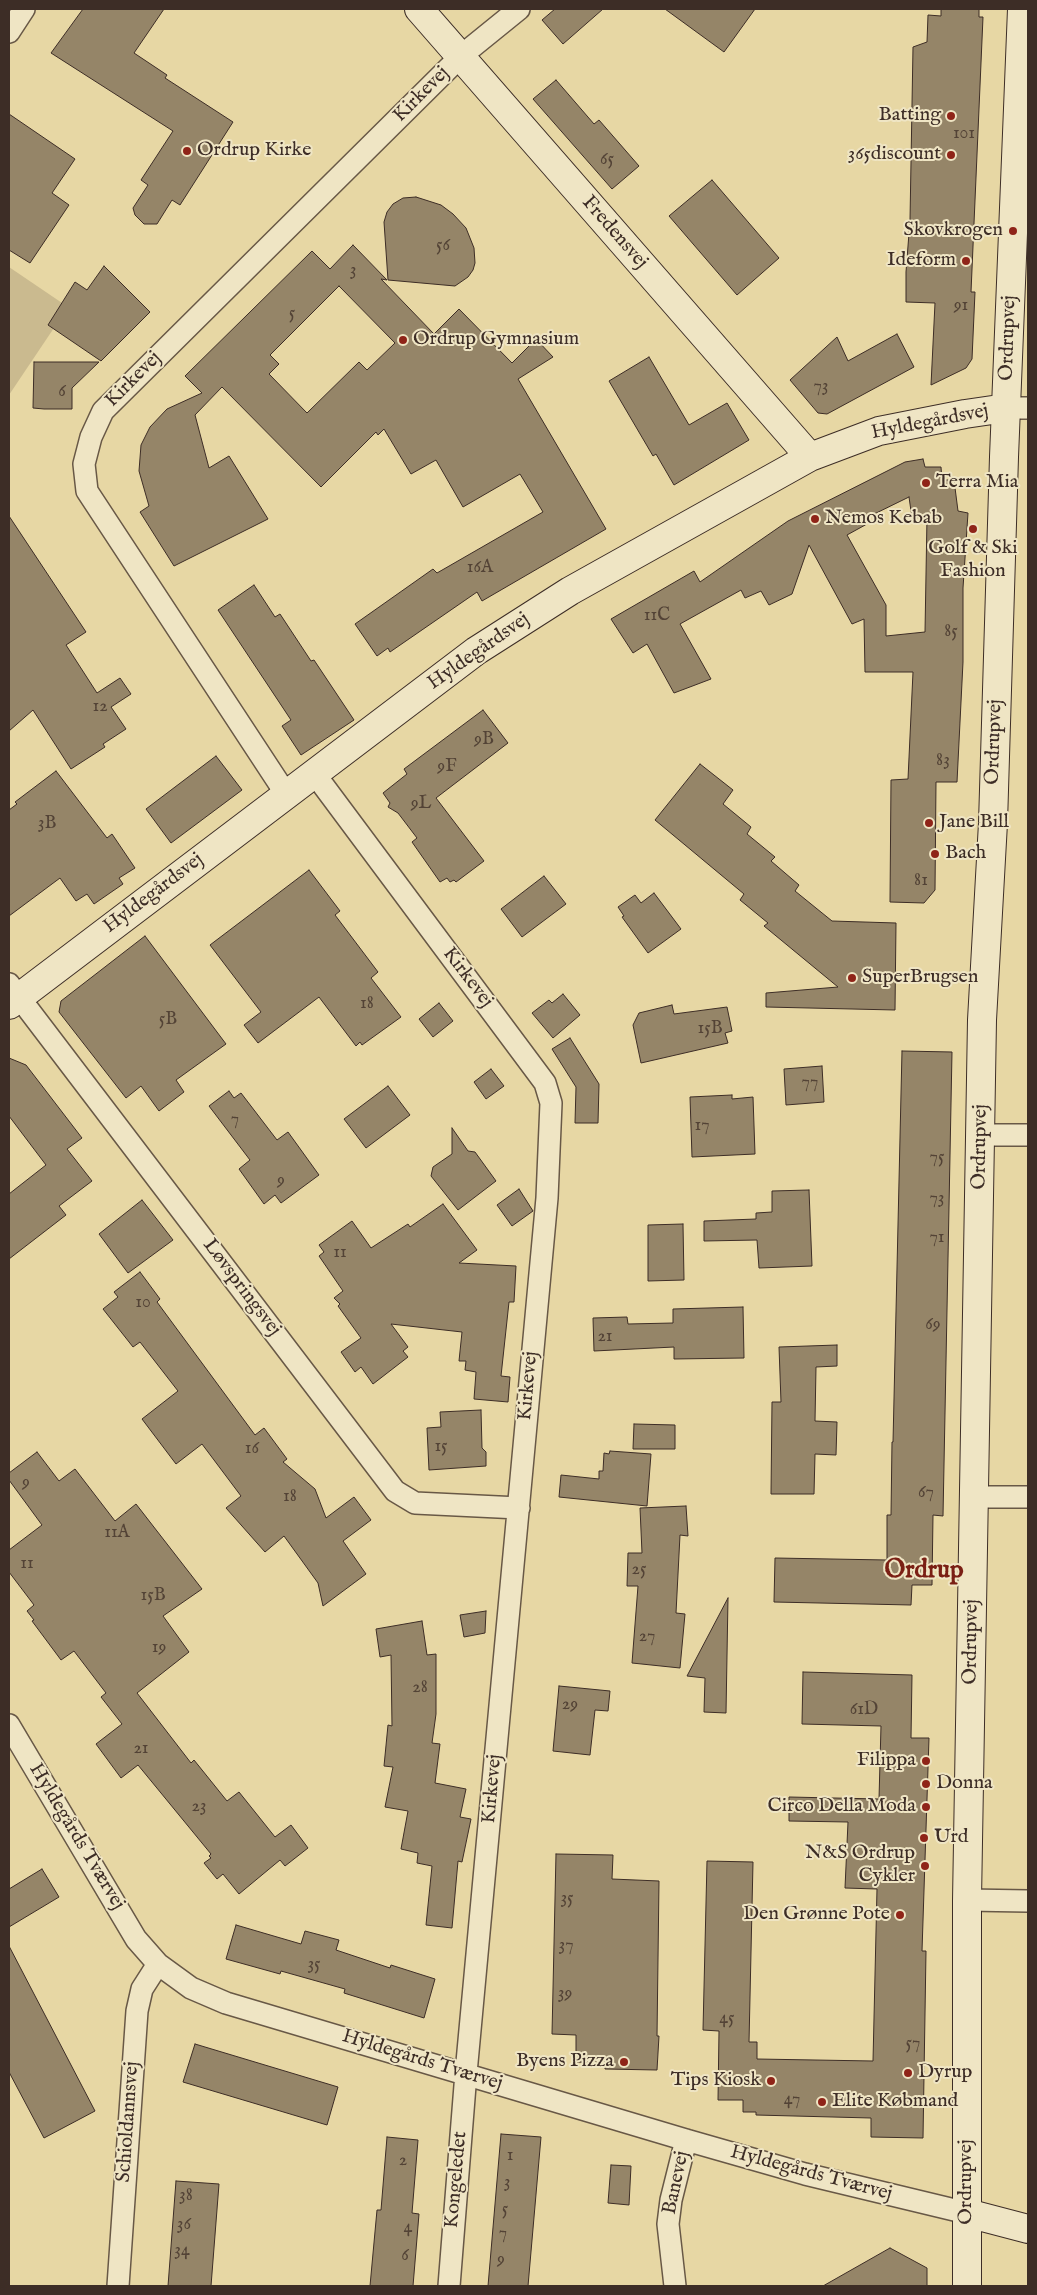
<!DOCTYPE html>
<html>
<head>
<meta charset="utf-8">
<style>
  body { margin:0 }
  #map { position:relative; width:1037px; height:2295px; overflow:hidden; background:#e7d7a4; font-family:"IM FELL English",serif }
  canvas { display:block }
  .frame { position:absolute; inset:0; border:10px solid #3d2d26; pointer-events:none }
</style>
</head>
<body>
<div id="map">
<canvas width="1037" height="2295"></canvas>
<div class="frame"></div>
</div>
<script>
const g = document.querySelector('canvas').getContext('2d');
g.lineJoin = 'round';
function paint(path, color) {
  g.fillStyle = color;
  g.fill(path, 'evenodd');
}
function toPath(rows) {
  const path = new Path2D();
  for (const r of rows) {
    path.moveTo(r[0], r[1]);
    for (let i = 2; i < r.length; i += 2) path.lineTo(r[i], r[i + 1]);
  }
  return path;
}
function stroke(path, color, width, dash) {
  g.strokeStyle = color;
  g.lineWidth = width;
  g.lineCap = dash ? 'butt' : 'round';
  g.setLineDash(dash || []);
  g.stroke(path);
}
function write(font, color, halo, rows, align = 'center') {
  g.font = font + ' "IM FELL English",serif';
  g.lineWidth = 4;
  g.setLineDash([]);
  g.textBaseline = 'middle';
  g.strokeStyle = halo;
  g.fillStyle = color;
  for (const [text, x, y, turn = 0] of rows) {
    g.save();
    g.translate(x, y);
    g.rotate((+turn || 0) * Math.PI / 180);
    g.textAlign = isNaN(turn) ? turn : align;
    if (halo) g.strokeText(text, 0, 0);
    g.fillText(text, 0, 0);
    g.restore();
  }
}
paint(toPath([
  [9,267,68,307,9,395]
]), '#caba8f');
const building = toPath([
  [83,9,164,9,134,53,167,75,165,78,233,122,180,205,172,200,157,224,144,224,135,215,133,208,148,185,141,180,173,131,51,53,83,9],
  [555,9,603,9,563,44,542,20,555,9],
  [665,9,755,9,724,52,665,9],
  [941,9,979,9,979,17,983,17,971,292,975,292,972,359,966,368,931,385,935,303,906,302,906,272,910,220,913,47,927,42,928,15,941,16,941,9],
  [556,80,594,124,599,120,639,166,612,189,533,99,556,80],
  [9,114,75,159,52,193,69,205,30,263,9,250,9,114],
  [712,180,779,258,737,295,669,216,712,180],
  [416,197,441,205,453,214,466,228,474,248,475,263,473,270,468,277,455,286,388,280,384,222,387,212,393,204,403,198,416,197],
  [353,245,387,280,381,279,434,334,459,309,512,363,536,339,553,357,518,379,606,529,482,601,477,592,390,652,388,648,377,656,355,624,433,569,437,573,543,512,520,474,463,507,436,460,411,474,384,429,378,435,376,432,321,487,222,387,195,415,209,468,229,456,268,519,174,566,140,512,149,506,139,471,141,445,150,427,167,409,202,393,185,376,312,251,330,269,353,245],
  [339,286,395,343,367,370,359,362,307,413,269,374,279,364,270,355,339,286],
  [104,266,150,312,101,361,48,325,75,282,87,290,104,266],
  [897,334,914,367,827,414,818,413,790,380,837,337,848,361,897,334],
  [649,357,689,425,727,403,749,440,674,485,656,454,653,456,609,381,649,357],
  [34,362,99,362,72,388,72,409,44,409,33,408,34,362],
  [923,459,925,467,941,467,942,480,954,480,958,511,968,513,963,588,963,662,957,782,936,782,935,890,924,903,890,902,891,780,908,779,913,672,865,672,864,619,852,624,809,545,792,594,769,605,761,591,745,598,741,590,680,624,711,679,674,693,647,644,633,653,611,619,694,571,700,582,788,521,905,462,923,459],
  [909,497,912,518,927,517,925,632,886,636,886,605,847,535,867,524,864,519,909,497],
  [9,516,86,632,66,645,97,693,120,678,131,694,111,707,126,729,103,744,105,747,71,769,33,710,9,731,9,516],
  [254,585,275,617,280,614,311,661,314,660,354,720,301,755,282,726,291,720,218,610,254,585],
  [483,710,508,743,436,798,484,861,456,882,454,880,450,882,447,878,440,882,412,842,417,838,398,813,388,807,390,803,383,793,407,774,404,769,483,710],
  [216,756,242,790,171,843,146,809,216,756],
  [700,764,733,790,723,804,751,827,747,834,775,857,771,861,799,885,795,891,832,921,896,923,895,1010,766,1007,766,993,838,987,764,926,768,923,740,900,744,894,655,820,700,764],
  [56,771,107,838,112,834,135,868,119,878,123,884,94,904,87,894,76,901,60,878,9,916,9,810,17,804,15,802,56,771],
  [309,870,340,911,335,915,378,972,371,978,401,1017,362,1045,360,1042,356,1046,319,997,258,1043,244,1025,261,1012,210,945,309,870],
  [544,876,566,904,522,937,501,909,544,876],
  [654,893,681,929,648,953,622,917,624,916,618,907,635,895,641,903,654,893],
  [145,936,226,1044,176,1080,184,1092,159,1111,141,1086,126,1098,59,1012,61,1001,145,936],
  [563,994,580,1015,553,1038,532,1013,549,1000,552,1003,563,994],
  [439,1003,453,1021,433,1037,419,1019,439,1003],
  [672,1005,674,1014,727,1007,732,1031,725,1033,728,1043,641,1063,633,1025,639,1013,672,1005],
  [570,1038,599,1084,598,1123,575,1123,576,1087,552,1049,570,1038],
  [902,1051,952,1052,943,1516,933,1515,932,1585,912,1585,911,1605,774,1602,775,1558,887,1560,887,1515,891,1515,892,1442,893,1442,902,1051],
  [9,1058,26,1065,82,1138,67,1149,92,1181,59,1206,66,1215,9,1259,9,1194,46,1165,9,1116,9,1058],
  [822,1066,824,1102,786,1105,784,1069,822,1066],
  [491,1069,504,1086,486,1099,474,1082,491,1069],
  [388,1086,410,1115,366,1148,344,1119,388,1086],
  [229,1091,234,1098,241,1093,277,1140,288,1132,319,1175,281,1203,275,1195,264,1204,239,1169,250,1160,209,1106,229,1091],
  [732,1095,732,1099,753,1097,755,1154,692,1157,690,1097,732,1095],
  [452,1128,468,1151,475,1152,496,1181,458,1210,431,1176,433,1167,452,1154,452,1128],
  [519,1189,533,1211,512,1226,497,1205,519,1189],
  [809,1190,812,1266,759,1268,757,1240,704,1241,704,1221,756,1219,756,1213,772,1212,772,1191,809,1190],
  [142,1200,173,1240,128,1273,99,1234,142,1200],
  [443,1204,477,1250,459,1263,516,1266,514,1302,509,1302,501,1376,510,1377,508,1402,474,1399,476,1372,465,1370,466,1361,459,1361,462,1332,391,1324,408,1347,403,1351,408,1357,373,1384,361,1367,355,1372,341,1352,361,1338,338,1306,340,1304,334,1298,343,1291,319,1256,324,1252,319,1245,352,1221,371,1248,408,1224,410,1227,443,1204],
  [683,1224,684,1280,648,1281,648,1225,683,1224],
  [140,1272,160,1299,157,1302,255,1435,264,1428,287,1459,283,1462,315,1489,326,1518,354,1497,371,1520,343,1541,366,1574,323,1606,318,1583,284,1536,265,1552,226,1508,241,1496,202,1444,176,1464,142,1419,178,1391,140,1342,133,1347,103,1309,118,1297,114,1292,140,1272],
  [743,1307,744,1358,674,1359,674,1347,594,1351,593,1318,627,1317,628,1324,673,1323,673,1309,743,1307],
  [837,1345,837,1366,816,1367,815,1421,837,1422,836,1455,815,1454,814,1494,771,1494,772,1402,781,1402,779,1347,837,1345],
  [481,1410,482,1448,486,1452,486,1466,429,1470,427,1428,441,1427,440,1412,481,1410],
  [634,1424,675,1425,675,1449,633,1449,634,1424],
  [610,1451,651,1454,647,1506,559,1497,561,1475,599,1479,599,1471,603,1471,604,1453,609,1454,610,1451],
  [37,1452,59,1481,75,1469,115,1521,136,1504,202,1589,163,1616,189,1652,137,1693,191,1763,194,1760,227,1801,239,1792,275,1837,291,1825,308,1848,285,1866,280,1860,239,1894,223,1874,217,1879,204,1863,211,1858,209,1856,211,1854,138,1765,121,1778,96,1744,122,1724,101,1697,106,1693,74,1651,61,1660,32,1621,34,1620,27,1611,34,1605,9,1572,9,1550,42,1525,9,1480,9,1473,37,1452],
  [686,1506,688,1536,680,1535,676,1613,685,1614,680,1668,632,1663,638,1586,627,1586,628,1553,642,1553,640,1508,686,1506],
  [728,1598,726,1713,704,1712,705,1678,687,1676,728,1598],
  [486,1611,485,1633,464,1637,460,1615,486,1611],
  [422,1621,427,1655,436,1654,436,1714,432,1743,440,1744,435,1783,466,1789,460,1817,471,1819,462,1862,458,1861,452,1928,426,1925,432,1866,417,1863,418,1853,401,1849,408,1811,385,1807,393,1767,384,1766,388,1725,392,1726,391,1655,380,1657,376,1629,422,1621],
  [803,1672,912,1675,911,1738,929,1738,922,1951,926,1951,923,2138,871,2137,871,2118,756,2115,756,2112,743,2112,743,2100,718,2100,719,2031,703,2030,707,1861,753,1862,749,2042,757,2042,757,2059,873,2061,877,1889,845,1888,848,1822,789,1821,789,1797,879,1799,881,1726,802,1724,803,1672],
  [559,1686,610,1691,608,1711,595,1710,590,1755,553,1751,559,1686],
  [556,1854,613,1855,612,1879,659,1881,657,2036,659,2036,657,2070,605,2069,605,2063,576,2062,576,2035,552,2034,556,1854],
  [42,1869,59,1897,9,1927,9,1889,42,1869],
  [236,1925,301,1944,305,1931,339,1940,336,1950,390,1968,391,1965,435,1979,424,2018,344,1993,345,1989,281,1971,280,1974,226,1959,236,1925],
  [9,1946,95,2111,44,2138,9,2072,9,1946],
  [195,2044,338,2087,327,2125,183,2082,195,2044],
  [501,2134,541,2137,528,2286,488,2286,501,2134],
  [387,2137,418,2140,412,2213,419,2214,413,2286,370,2286,377,2210,381,2210,387,2137],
  [611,2165,631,2166,629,2205,608,2203,611,2165],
  [176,2181,219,2184,211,2286,168,2286,176,2181],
  [890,2248,927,2268,927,2286,823,2286,890,2248]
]);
paint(building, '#958568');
stroke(building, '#3d2d26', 1);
const street = toPath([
  [9,32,24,9],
  [1006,408,1028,408],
  [314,773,545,1083,551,1103,547,1198,466,2073,449,2286],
  [286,794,87,491,84,464,91,437,103,411,461,56,519,9],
  [9,984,395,1491,415,1503,519,1508],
  [981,1135,1028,1135],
  [975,1497,1028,1497],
  [9,1725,136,1939,158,1964,191,1988,226,2003,686,2140,805,2174,967,2213],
  [967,1900,1028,1901],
  [118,2286,137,2011,142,1989,158,1964],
  [675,2286,668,2224,671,2200,686,2140]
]);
const secondary = toPath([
  [419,9,810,457],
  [9,1005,476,651,570,591,810,457,879,431,965,414,1006,408],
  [967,2213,1028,2229],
  [967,2286,967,1900,982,1020,993,823,1004,457,1022,9]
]);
stroke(street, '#685846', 24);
stroke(secondary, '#3d2d26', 30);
stroke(street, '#efe5c4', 21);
stroke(secondary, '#efe5c4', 28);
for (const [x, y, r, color] of [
  [951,116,5,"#8f2418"],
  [187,151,5,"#8f2418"],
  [951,155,5,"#8f2418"],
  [1013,231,5,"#8f2418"],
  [966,261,5,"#8f2418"],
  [403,340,5,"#8f2418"],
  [926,483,5,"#8f2418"],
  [815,519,5,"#8f2418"],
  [973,529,5,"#8f2418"],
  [929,823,5,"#8f2418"],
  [935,854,5,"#8f2418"],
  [852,978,5,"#8f2418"],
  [926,1761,5,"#8f2418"],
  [926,1784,5,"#8f2418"],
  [926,1807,5,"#8f2418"],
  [924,1838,5,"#8f2418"],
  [925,1866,5,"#8f2418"],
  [900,1915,5,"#8f2418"],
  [624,2062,5,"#8f2418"],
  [908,2073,5,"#8f2418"],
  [771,2081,5,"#8f2418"],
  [822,2102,5,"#8f2418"]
]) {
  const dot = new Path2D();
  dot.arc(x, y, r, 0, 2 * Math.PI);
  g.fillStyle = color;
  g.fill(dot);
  stroke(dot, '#efe5c4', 2);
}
write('18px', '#534336', null, [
  ["101",964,134],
  ["65",607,160],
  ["56",443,246],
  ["3",353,271],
  ["91",961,306],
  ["5",292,314],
  ["73",821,387],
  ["6",62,392],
  ["16A",480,568],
  ["11C",657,616],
  ["85",951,632],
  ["12",100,707],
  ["9B",484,740],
  ["83",943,761],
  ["9F",447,767],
  ["9L",421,804],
  ["3B",47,824],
  ["81",921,881],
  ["18",367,1004],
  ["5B",168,1020],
  ["15B",710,1029],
  ["77",810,1083],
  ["7",235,1120],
  ["17",702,1126],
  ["75",937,1158],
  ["9",281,1181],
  ["73",937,1199],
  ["71",937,1238],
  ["11",340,1253],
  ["10",143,1303],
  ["69",933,1325],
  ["21",605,1337],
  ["15",441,1447],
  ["16",252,1449],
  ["9",26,1483],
  ["67",926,1493],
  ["18",290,1497],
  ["11A",117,1533],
  ["11",27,1564],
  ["25",639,1570],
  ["15B",153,1596],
  ["27",647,1637],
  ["19",159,1648],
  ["28",420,1688],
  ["29",570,1705],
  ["61D",864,1710],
  ["21",141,1749],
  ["23",199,1807],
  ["35",567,1899],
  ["37",566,1946],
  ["35",314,1965],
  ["39",565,1994],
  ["45",727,2019],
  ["57",913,2044],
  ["47",792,2100],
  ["1",510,2156],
  ["2",403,2161],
  ["3",507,2183],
  ["38",186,2196],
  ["5",505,2210],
  ["36",184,2225],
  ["4",408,2228],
  ["7",503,2234],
  ["34",182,2251],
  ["6",405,2256],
  ["9",501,2260]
]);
write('20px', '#3d2d26', '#efe5c4', [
  ["Kirkevej",422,95,-45],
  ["Fredensvej",614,233,49],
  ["Ordrupvej",1009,338,-88],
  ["Kirkevej",134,380,-45],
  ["Hyldegårdsvej",930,423,-11],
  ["Hyldegårdsvej",479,652,-35],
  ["Ordrupvej",995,742,-88],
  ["Hyldegårdsvej",154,894,-37],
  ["Kirkevej",467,978,53],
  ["Ordrupvej",981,1147,-89],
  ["Løvspringsvej",241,1288,53],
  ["Kirkevej",529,1386,-85],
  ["Ordrupvej",972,1642,-89],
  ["Kirkevej",493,1789,-85],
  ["Hyldegårds Tværvej",76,1837,59],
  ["Hyldegårds Tværvej",422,2061,17],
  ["Schioldannsvej",129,2122,-86],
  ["Hyldegårds Tværvej",811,2174,15],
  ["Kongeledet",457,2180,-85],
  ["Ordrupvej",967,2182,-90],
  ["Banevej",677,2183,-78]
]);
write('20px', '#3d2d26', '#efe5c4', [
  ["Batting",941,116,"right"],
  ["Ordrup Kirke",197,151],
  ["365discount",941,155,"right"],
  ["Skovkrogen",1003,231,"right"],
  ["Ideform",956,261,"right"],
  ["Ordrup Gymnasium",413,340],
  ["Terra Mia",936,483],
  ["Nemos Kebab",825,519],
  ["Golf & Ski",973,549,"center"],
  ["Fashion",973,572,"center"],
  ["Jane Bill",939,823],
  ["Bach",945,854],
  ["SuperBrugsen",862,978],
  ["Filippa",916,1761,"right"],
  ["Donna",936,1784],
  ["Circo Della Moda",916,1807,"right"],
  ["Urd",934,1838],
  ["N&S Ordrup",915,1854,"right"],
  ["Cykler",915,1877,"right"],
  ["Den Grønne Pote",890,1915,"right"],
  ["Byens Pizza",614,2062,"right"],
  ["Dyrup",918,2073],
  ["Tips Kiosk",761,2081,"right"],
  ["Elite Købmand",832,2102]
], 'left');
write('bold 25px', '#7a1f14', '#efe5c4', [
  ["Ordrup",924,1572]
]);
</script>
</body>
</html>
